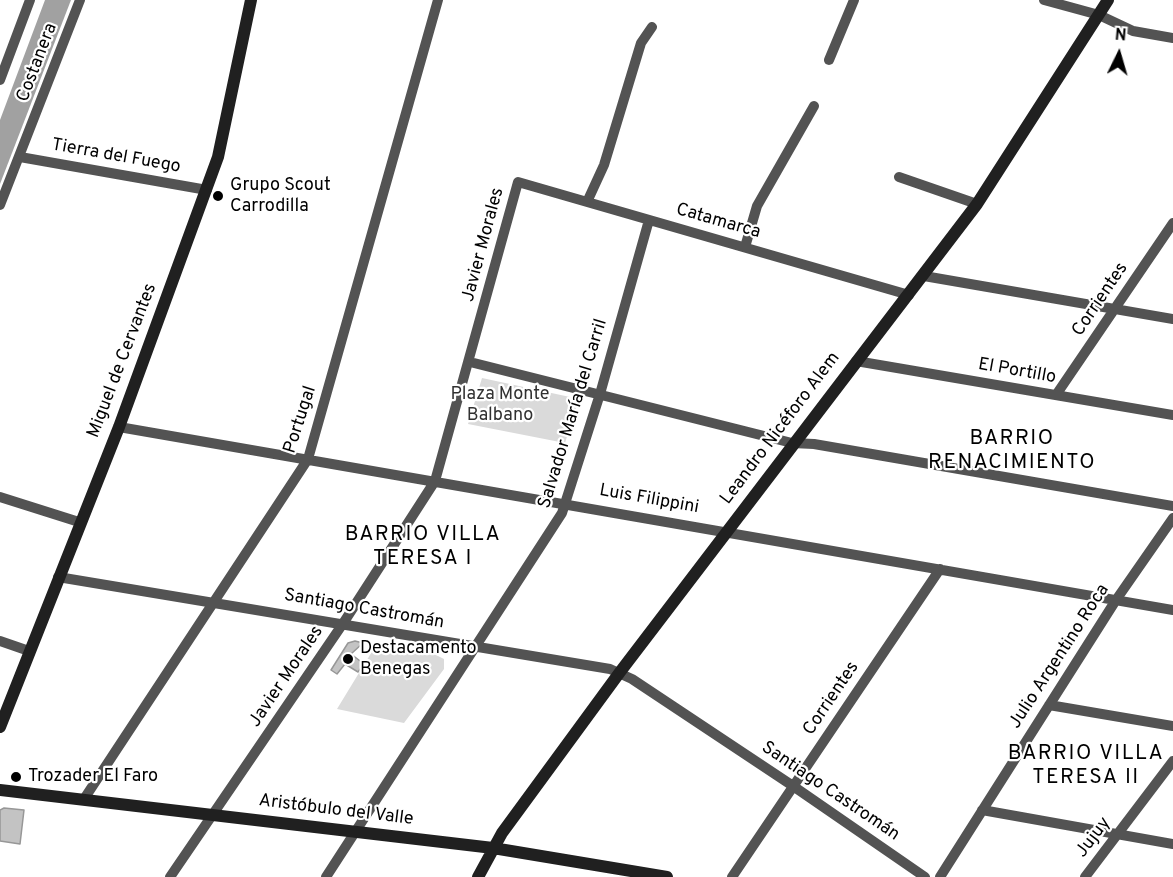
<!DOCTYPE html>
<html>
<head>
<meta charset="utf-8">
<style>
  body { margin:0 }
  #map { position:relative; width:1173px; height:877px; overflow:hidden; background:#fff; font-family:Overpass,sans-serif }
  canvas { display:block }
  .north { position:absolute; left:1089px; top:24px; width:60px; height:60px; -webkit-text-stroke:4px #fff; paint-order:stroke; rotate:5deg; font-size:16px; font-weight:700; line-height:24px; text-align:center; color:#000 }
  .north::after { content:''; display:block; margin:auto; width:21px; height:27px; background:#000; clip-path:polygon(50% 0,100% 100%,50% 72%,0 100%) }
</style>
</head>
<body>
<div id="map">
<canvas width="1173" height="877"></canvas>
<div class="north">N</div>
</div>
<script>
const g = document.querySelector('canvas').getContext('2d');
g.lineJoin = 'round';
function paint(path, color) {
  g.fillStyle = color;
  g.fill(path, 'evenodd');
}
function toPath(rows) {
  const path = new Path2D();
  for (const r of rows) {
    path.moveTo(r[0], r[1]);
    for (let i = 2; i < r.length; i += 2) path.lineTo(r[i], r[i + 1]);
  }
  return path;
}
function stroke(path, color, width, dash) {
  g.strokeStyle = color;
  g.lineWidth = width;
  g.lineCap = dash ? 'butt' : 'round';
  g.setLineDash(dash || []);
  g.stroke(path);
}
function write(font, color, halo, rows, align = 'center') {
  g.font = font + ' Overpass,sans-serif';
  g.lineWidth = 4.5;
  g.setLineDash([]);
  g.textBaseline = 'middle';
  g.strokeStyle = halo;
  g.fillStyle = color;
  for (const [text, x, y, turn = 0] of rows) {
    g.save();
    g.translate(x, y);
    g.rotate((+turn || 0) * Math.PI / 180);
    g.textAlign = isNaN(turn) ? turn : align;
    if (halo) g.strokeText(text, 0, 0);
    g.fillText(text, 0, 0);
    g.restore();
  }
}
paint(toPath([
  [482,378,570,397,576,408,565,443,468,424],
  [376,645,434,654,444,659,444,669,404,723,337,709]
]), '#dadada');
paint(toPath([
  [45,0,71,0,0,184,0,120]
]), '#a1a1a1');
const building = toPath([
  [355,641,363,643,351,654,364,664,358,672,345,664,337,674,331,670,348,643,355,641],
  [4,808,24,810,20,844,0,841,0,810,4,808]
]);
paint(building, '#c3c3c3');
stroke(building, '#979797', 1.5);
stroke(toPath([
  [1044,0,1099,15,1133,31,1173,38],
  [829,60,854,0],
  [0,80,30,0],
  [20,157,207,190],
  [899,177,977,204],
  [587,202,604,165,641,43,652,27],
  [0,205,80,0],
  [745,247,757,206,814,106],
  [924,276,1173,319],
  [856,361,1173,415],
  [470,362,792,443,814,444,1173,506],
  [1056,395,1173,223],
  [119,427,1173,610],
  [0,497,79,522],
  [58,577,610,669,632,679,793,786,925,877],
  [0,641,29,651],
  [1049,705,1173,726],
  [84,799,308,459,438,0],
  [982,810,1173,844],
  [170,877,344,622,435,481,518,182,909,295],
  [326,877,562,513,600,394,649,220],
  [732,877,940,569],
  [940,877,1116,600,1173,518],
  [1085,877,1173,761]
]), '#535353', 10);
stroke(toPath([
  [0,727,119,427,218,157,251,0],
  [0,790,493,848,667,877],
  [478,877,502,833,620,672,977,204,1108,0]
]), '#202020', 12);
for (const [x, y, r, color] of [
  [218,196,6,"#000"],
  [348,659,6,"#000"],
  [16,777,6,"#000"]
]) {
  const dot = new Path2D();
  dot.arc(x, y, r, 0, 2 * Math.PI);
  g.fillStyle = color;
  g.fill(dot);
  stroke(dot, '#fff', 2);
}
write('18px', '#000', '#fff', [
  ["Costanera",38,63,-69],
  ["Tierra del Fuego",116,157,10],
  ["Catamarca",718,222,16],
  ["Javier Morales",484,245,-75],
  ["Corrientes",1101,300,-56],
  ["Miguel de Cervantes",123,361,-69],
  ["El Portillo",1017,372,10],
  ["Salvador María del Carril",574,414,-73],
  ["Portugal",301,420,-72],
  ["Leandro Nicéforo Alem",781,429,-53],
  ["Luis Filippini",649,500,10],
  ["Santiago Castromán",364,610,10],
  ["Julio Argentino Roca",1060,657,-57],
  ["Javier Morales",287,677,-56],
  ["Corrientes",832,699,-56],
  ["Santiago Castromán",830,792,34],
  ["Aristóbulo del Valle",336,811,7],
  ["Jujuy",1094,838,-53]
]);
write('18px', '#000', '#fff', [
  ["Grupo Scout",230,186],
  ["Carrodilla",230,207],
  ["Destacamento",360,649],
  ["Benegas",360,670],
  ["Trozader El Faro",28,777]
], 'left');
write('18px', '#313131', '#fff', [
  ["Plaza Monte",500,395],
  ["Balbano",500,416]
]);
g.letterSpacing = '1.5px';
write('21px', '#000', '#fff', [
  ["BARRIO",1012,440],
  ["RENACIMIENTO",1012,464],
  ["BARRIO VILLA",423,536],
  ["TERESA I",423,560],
  ["BARRIO VILLA",1086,755],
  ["TERESA II",1086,779]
]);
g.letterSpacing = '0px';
</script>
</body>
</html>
